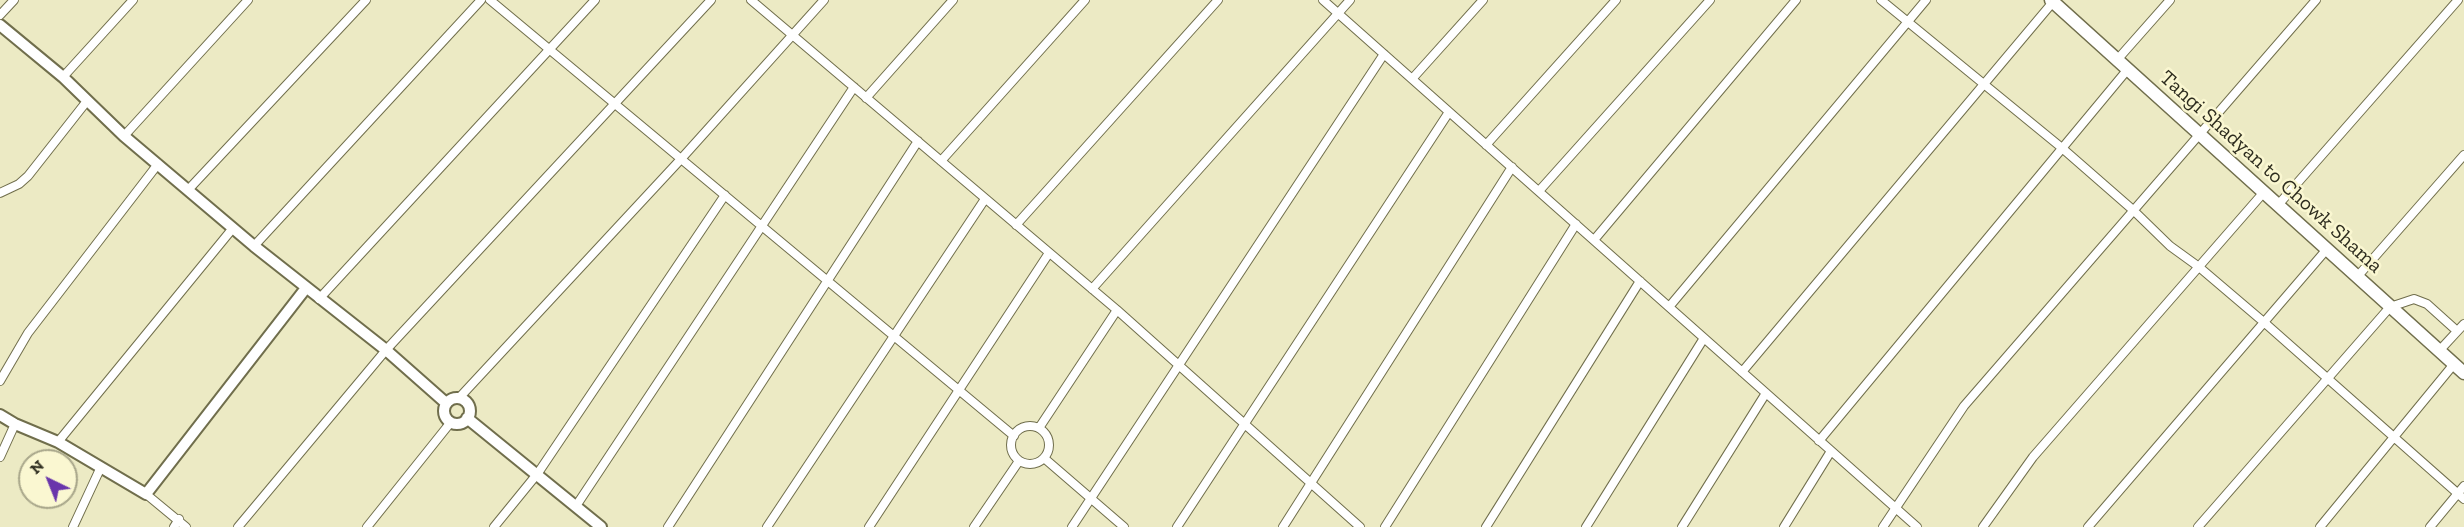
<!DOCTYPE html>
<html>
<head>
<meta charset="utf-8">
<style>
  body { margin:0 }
  #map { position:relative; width:2464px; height:527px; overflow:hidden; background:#eceac4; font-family:"Zilla Slab",serif }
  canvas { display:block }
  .north { position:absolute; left:18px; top:449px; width:60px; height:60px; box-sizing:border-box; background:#faf7d1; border:2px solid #a8a68a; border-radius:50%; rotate:317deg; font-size:16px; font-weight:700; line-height:24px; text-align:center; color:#2e2d1f }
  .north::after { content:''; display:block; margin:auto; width:21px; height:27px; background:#6935ab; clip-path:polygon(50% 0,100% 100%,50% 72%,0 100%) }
</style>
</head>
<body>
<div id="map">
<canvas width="2464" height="527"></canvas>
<div class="north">N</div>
</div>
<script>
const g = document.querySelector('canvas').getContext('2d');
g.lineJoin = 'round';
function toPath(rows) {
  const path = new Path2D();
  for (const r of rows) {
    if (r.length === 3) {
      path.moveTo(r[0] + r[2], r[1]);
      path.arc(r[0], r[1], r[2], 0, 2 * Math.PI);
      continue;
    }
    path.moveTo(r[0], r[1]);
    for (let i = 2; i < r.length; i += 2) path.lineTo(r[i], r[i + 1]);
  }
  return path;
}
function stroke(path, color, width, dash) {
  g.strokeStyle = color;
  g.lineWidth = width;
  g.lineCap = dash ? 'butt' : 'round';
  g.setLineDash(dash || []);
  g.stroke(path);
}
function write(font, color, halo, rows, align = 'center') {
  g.font = font + ' "Zilla Slab",serif';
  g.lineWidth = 5;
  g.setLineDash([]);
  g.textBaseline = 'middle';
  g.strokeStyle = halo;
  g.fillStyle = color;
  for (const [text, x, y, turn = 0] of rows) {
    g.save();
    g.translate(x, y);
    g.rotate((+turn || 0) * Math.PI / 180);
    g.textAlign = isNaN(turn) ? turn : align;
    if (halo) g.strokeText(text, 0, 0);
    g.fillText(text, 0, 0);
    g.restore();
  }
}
const street = toPath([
  [490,0,1014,436],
  [751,0,1117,310,1360,527],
  [1323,0,1917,527],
  [1881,0,2062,148,2133,210,2170,246,2199,267,2266,324,2464,499],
  [0,15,14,0],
  [2117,60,2170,0],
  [63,77,133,0],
  [1412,79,1483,0],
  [866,98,953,0],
  [124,136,248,0],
  [1486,145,1616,0],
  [941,161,1085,0],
  [188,190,366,0],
  [1539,191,1710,0],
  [0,193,19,184,28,176,87,101],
  [2278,205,2458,0],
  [1016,225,1218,0],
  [1594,240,1796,0],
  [254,246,481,0],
  [2357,277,2464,155],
  [1092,289,1350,0],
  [319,299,595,0],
  [1669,307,1926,0],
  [2439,351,2464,324],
  [1742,372,2053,2],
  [0,381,28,333,158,164],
  [459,398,681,159,824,0],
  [1030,445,19],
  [1039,428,1117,310],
  [1819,441,2128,69],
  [58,442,233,228],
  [0,457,15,424],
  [1044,458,1124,527],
  [146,494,186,527],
  [576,506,854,87],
  [73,527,100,469],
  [174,527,179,519],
  [238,527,386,350,711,0],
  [367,527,451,422],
  [494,527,538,473,725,195],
  [668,527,918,141],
  [767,527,985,199],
  [869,527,1049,253],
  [974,527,1019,461],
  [1072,527,1384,54],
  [1177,527,1449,112],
  [1283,527,1512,167],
  [1385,527,1576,224],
  [1486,527,1640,281],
  [1586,527,1704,338],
  [1682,527,1766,393],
  [1784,527,1831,451],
  [1883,527,1964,406,2316,0],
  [1983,527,2033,457,2264,192],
  [2088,527,2327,249],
  [2198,527,2390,307,2414,299,2427,304,2457,331],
  [2320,527,2454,364],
  [2430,527,2464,486]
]);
const secondary = toPath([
  [0,25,63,77,124,136,254,246,386,350,446,403],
  [457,411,13],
  [0,415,15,424,58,442,146,494,306,288],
  [467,418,601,527]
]);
const primary = toPath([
  [2051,0,2464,373]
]);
stroke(street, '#706e4c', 10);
stroke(secondary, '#706e4c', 14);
stroke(primary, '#706e4c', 15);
stroke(street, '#fff', 8);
stroke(secondary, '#fff', 10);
stroke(primary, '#fff', 12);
write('21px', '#2e2d1f', '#faf7d1', [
  ["Tangi Shadyan to Chowk Shama",2271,172,42]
]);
</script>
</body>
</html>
